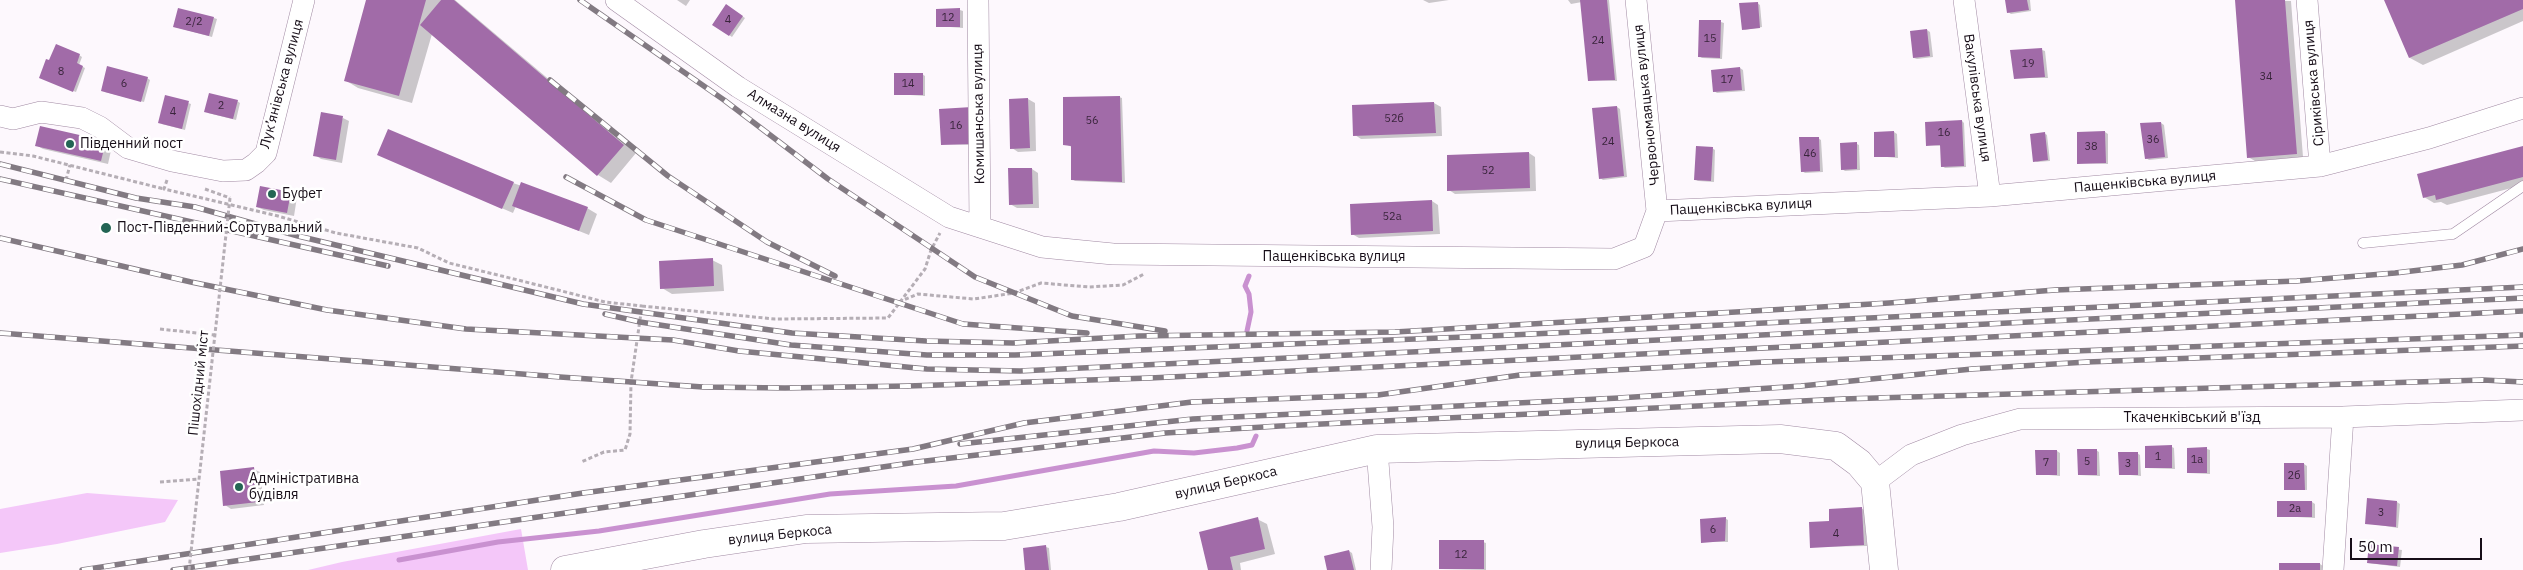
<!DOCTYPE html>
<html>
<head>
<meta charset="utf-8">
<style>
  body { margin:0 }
  #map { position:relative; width:2523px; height:570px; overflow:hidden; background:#fdf8fd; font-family:"IBM Plex Sans",sans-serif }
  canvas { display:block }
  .scale { position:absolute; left:2350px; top:538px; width:132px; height:22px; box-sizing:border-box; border:2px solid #170e18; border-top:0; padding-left:6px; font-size:15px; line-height:18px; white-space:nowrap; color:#170e18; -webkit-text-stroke:4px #fff; paint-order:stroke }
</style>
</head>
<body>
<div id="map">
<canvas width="2523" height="570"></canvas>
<div class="scale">50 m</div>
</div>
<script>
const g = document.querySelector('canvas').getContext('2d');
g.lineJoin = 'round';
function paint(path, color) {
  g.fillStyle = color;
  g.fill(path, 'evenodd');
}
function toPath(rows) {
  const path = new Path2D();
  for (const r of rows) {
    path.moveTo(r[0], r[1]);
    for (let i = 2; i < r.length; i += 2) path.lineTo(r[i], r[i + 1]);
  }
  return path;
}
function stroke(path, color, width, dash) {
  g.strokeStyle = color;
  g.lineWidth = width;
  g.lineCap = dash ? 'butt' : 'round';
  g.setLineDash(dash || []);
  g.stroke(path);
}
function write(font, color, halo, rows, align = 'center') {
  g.font = font + ' "IBM Plex Sans",sans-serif';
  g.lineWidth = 5;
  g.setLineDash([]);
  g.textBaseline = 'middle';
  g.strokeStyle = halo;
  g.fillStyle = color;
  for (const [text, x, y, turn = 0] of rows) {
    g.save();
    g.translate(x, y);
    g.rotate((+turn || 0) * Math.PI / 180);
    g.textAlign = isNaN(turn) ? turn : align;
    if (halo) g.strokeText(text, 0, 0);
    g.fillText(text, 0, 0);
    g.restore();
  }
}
paint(toPath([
  [87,493,178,500,165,522,57,544,0,553,0,509],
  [521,529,528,570,308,570,342,562]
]), '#f4c7f9');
paint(toPath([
  [368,0,441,0,440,3,442,0,455,0,636,153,611,183,598,175,432,34,412,103,358,88,345,80],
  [677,0,690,0,686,6],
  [1423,0,1449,0,1429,3],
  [1568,0,1609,0,1617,81,1589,80,1582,2,1571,4],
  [2007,0,2030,0,2031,11,2011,14,2008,12],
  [2244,0,2291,1,2303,157,2255,161,2248,157],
  [2385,0,2523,0,2523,21,2423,65,2410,58],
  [1757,3,1760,5,1762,27,1744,30],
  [727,6,745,18,732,37,714,24],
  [960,10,963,11,963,28,937,26],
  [214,18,217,19,212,37,175,27],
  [1721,22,1724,23,1722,59,1702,58,1699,56],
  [1927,30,1930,32,1933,57,1917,59,1914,58],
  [2042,50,2045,51,2048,78,2015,78],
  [79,55,82,57,79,65,85,68,76,92,43,79],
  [1740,68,1743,70,1745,91,1717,93,1714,91],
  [922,74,925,76,925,96,895,94],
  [147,78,150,80,144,102,105,92],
  [1119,97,1122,98,1125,183,1075,181,1072,179,1072,147,1065,144],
  [1028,99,1035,103,1036,151,1018,152,1012,148],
  [237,101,240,103,236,120,208,113],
  [188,103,191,104,185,130,162,124],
  [1434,103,1441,107,1442,136,1361,139,1355,135,1353,106],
  [1617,107,1620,109,1627,177,1603,180,1600,178,1593,109],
  [974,110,976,145,942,144],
  [343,118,349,121,342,163,321,159,315,155],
  [1962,121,1964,123,1966,167,1945,168,1942,166,1942,146,1928,145],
  [2161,123,2164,125,2168,158,2149,160,2146,158],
  [1894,132,1897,134,1898,158,1876,156,1875,133],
  [2105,132,2108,134,2108,164,2079,163],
  [2044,133,2047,135,2050,161,2037,162,2035,161],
  [1818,138,1821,140,1823,172,1805,173,1802,171],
  [105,142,112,146,108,164,43,149,36,145],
  [1857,144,1859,145,1860,170,1845,171,1842,169],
  [2523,147,2523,185,2447,205,2441,202,2434,203,2424,197],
  [1712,148,1715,150,1714,182,1698,181,1696,180],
  [1529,153,1535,157,1536,191,1455,194,1449,190],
  [379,155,513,183,587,208,597,214,589,235,516,206,513,213],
  [1032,169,1038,173,1039,208,1017,208,1010,204],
  [291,194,297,197,294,216,264,210,257,207],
  [1432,201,1438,205,1440,234,1359,238,1352,234],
  [712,260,722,265,724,291,672,294,662,288],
  [2172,447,2174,448,2175,469,2146,468],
  [2207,449,2210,450,2210,474,2188,473],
  [2096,450,2099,452,2100,476,2079,475],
  [2057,451,2060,453,2060,476,2037,474],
  [2137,453,2140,455,2141,476,2120,474],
  [2304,464,2307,466,2307,490,2285,489],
  [253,469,260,472,264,505,231,509,225,505],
  [2312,502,2315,504,2315,518,2279,516],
  [2397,502,2400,504,2398,528,2366,523],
  [1861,508,1864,510,1867,546,1811,547,1831,522],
  [1725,518,1728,520,1728,542,1702,542],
  [1257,519,1267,524,1275,554,1240,563,1241,570,1209,570],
  [1483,542,1486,543,1486,570,1440,569],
  [2370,546,2402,550,2400,567,2368,563],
  [1046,547,1049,548,1051,570,1026,570,1024,549],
  [1349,551,1352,553,1356,570,1329,570],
  [2320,564,2323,566,2323,570,2281,570]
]), '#0003');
stroke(toPath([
  [1247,331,1251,312,1249,294,1245,286,1249,276],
  [399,560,498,542,599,531,830,494,956,486,1154,451,1194,453,1237,448,1252,445,1256,436]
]), '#c991d0', 5);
paint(toPath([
  [366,0,426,0,399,96,344,81],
  [441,0,454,0,624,145,597,176,420,25],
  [1580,0,1607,0,1615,80,1588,81],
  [2005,0,2027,0,2029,10,2007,13],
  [2235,0,2285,0,2297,154,2247,158],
  [2384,0,2523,0,2523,9,2409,58],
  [1758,2,1760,28,1742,30,1739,3],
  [726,4,743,16,729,36,712,25],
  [178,8,214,17,209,36,173,27],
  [960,8,960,27,936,27,936,9],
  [1699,20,1721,20,1720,58,1698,57],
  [1927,29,1930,56,1913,58,1910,31],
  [56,44,80,54,77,63,83,66,73,92,39,78,46,59,49,60],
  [2042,48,2045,77,2014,79,2010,50],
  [107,66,148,77,141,102,101,91],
  [1740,67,1742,90,1713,92,1711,70],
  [894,73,923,73,923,95,894,95],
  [209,93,238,100,233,119,204,112],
  [165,95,189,101,182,129,158,123],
  [1120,96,1122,182,1071,180,1071,146,1063,145,1063,97],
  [1028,98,1030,148,1010,149,1009,99],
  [1434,102,1436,133,1353,136,1352,105],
  [1617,106,1624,176,1599,179,1592,108],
  [972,107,973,144,941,145,939,109],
  [321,112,343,116,336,160,313,156],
  [1962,120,1964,166,1941,167,1940,145,1926,146,1925,122],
  [2161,122,2165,157,2145,159,2140,123],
  [40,126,106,141,101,161,35,146],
  [388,129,514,182,502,209,377,155],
  [1894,131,1895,157,1874,157,1874,132],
  [2105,131,2106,163,2077,164,2077,132],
  [2045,132,2048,160,2033,162,2030,134],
  [1799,137,1819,137,1820,171,1801,172],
  [1857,142,1857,169,1841,170,1840,143],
  [1696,146,1713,147,1711,181,1694,180],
  [2523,146,2523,177,2436,200,2435,195,2423,198,2417,174],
  [1529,152,1530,188,1447,191,1447,155],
  [1008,168,1032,168,1033,204,1009,205],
  [521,182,588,207,579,231,512,206],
  [260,186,291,192,287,213,256,207],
  [1432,200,1433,231,1351,235,1350,204],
  [713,258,714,286,660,289,659,261],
  [2172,445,2172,468,2145,468,2145,446],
  [2207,447,2207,473,2187,473,2187,448],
  [2077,449,2097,449,2097,475,2078,475],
  [2035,450,2057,450,2057,475,2036,475],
  [2118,452,2138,452,2138,475,2119,475],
  [2284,463,2304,463,2305,490,2284,490],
  [254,467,258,502,223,506,220,471],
  [2367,498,2397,501,2396,527,2365,524],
  [2277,501,2312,501,2312,517,2277,517],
  [1862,507,1864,545,1810,548,1809,522,1829,521,1829,509],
  [1258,517,1265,549,1230,557,1233,570,1208,570,1199,532],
  [1726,517,1725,541,1701,543,1700,519],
  [1439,540,1484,540,1484,569,1439,569],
  [2369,544,2399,547,2397,566,2367,563],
  [1046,545,1049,570,1025,570,1023,548],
  [1349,550,1354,570,1327,570,1324,556],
  [2279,563,2320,563,2320,570,2279,570]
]), '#a16ba8');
const lane = toPath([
  [2363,243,2453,234,2523,186]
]);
const street = toPath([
  [616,0,738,87,949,217,1042,247,1113,254,1614,259,1644,247,1657,211,1990,196,2320,166,2429,138,2523,108],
  [978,0,980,227],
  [1636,0,1657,211],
  [1964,0,1990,196],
  [2307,0,2320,166],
  [0,116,13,119,41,112,82,118,100,127,128,148,172,161,223,171,246,170,256,163,266,153,304,0],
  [1377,449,1383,527,1381,570],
  [1875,482,1911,455,1962,435,2020,419,2343,417,2523,410],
  [2333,570,2343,417]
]);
const secondary = toPath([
  [565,570,704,544,806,529,1004,526,1119,507,1377,449,1780,439,1836,446,1859,463,1875,482,1884,570]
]);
stroke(lane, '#a18aa3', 11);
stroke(street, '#a18aa3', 22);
stroke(secondary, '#a18aa3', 29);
stroke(toPath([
  [0,152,33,156,164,189],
  [66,180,70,165],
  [167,180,164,189,278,216,336,233,418,248,449,263,518,280,605,302,642,306,631,382,630,434,625,450,604,452,581,462],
  [205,189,230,198],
  [899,302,918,294,974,299,1014,293,1041,283,1089,287,1123,285,1144,274],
  [642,306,775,319,888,318,925,269,931,250,940,233],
  [160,329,215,335],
  [160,482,199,479]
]), '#b5aeb5', 3, [4, 2.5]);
stroke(lane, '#fff', 10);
stroke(street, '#fff', 21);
stroke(secondary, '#fff', 28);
const rail = toPath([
  [580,0,724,100,828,179,975,277,1072,316,1165,331],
  [550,80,668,176,767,242,835,276],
  [0,164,136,198,195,207,298,236,583,304,792,333,926,341,1013,343,1139,336,1395,332,1889,303,2055,290,2297,281,2395,273,2462,265,2523,249],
  [566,177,646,220,963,324,1087,333],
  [0,179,388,266],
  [0,238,191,282,327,310,466,329,673,340,739,351,927,369,1020,371,2523,298],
  [605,314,640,322,791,345,927,355,1015,355,1490,336,2523,287],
  [0,333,560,377,703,387,785,388,908,386,1150,378,2523,311],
  [960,444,1193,419,1619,398,1801,386,1972,369,2087,362,2523,346],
  [82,570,583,493,913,449,1024,423,1192,402,1378,395,1520,375,1765,362,2523,335],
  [173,570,917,462,1165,433,1280,426,1843,399,2483,380,2523,382]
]);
stroke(rail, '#827a82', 5.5);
stroke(rail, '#fff', 4, [11]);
stroke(toPath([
  [189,570,230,198]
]), '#b5aeb5', 3, [4, 2.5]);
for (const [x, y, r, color] of [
  [70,144,5,"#236554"],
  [272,194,5,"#236554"],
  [106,228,6,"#236554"],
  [239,487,5,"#236554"]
]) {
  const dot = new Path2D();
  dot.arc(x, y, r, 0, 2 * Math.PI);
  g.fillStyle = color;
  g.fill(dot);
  stroke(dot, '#fff', 2);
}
write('11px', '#3a253c', null, [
  ["12",948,18],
  ["4",728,20],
  ["2/2",194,22],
  ["15",1710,39],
  ["24",1598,41],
  ["19",2028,64],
  ["8",61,72],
  ["34",2266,77],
  ["17",1727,80],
  ["6",124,84],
  ["14",908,84],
  ["2",221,106],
  ["4",173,112],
  ["52б",1394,119],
  ["56",1092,121],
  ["16",956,126],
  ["16",1944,133],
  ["36",2153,140],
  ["24",1608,142],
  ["38",2091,147],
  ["46",1810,154],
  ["52",1488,171],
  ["52а",1392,217],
  ["1",2158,457],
  ["1а",2197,460],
  ["5",2087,462],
  ["7",2046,463],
  ["3",2128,464],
  ["2б",2294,476],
  ["2а",2295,509],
  ["3",2381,513],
  ["6",1713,530],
  ["4",1836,534],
  ["12",1461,555]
]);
write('14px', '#170e18', '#fff', [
  ["Сіриківська вулиця",2314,83,-95],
  ["Лук’янівська вулиця",282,84,-75],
  ["Вакулівська вулиця",1977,98,82],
  ["Червономаяцька вулиця",1647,105,-96],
  ["Комишанська вулиця",979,114,-91],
  ["Алмазна вулиця",794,121,32],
  ["Пащенківська вулиця",2145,182,-5],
  ["Пащенківська вулиця",1741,207,-3],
  ["Пащенківська вулиця",1334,257],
  ["Пішохідний міст",199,383,-84],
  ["Ткаченківський в'їзд",2192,418],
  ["вулиця Беркоса",1627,443,-1],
  ["вулиця Беркоса",1226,483,-13],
  ["вулиця Беркоса",780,535,-6]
]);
write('14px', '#170e18', '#fff', [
  ["Південний пост",80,144],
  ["Буфет",282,194],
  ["Пост-Південний-Сортувальний",117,228],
  ["Адміністративна",249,479],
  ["будівля",249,495]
], 'left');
</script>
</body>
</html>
